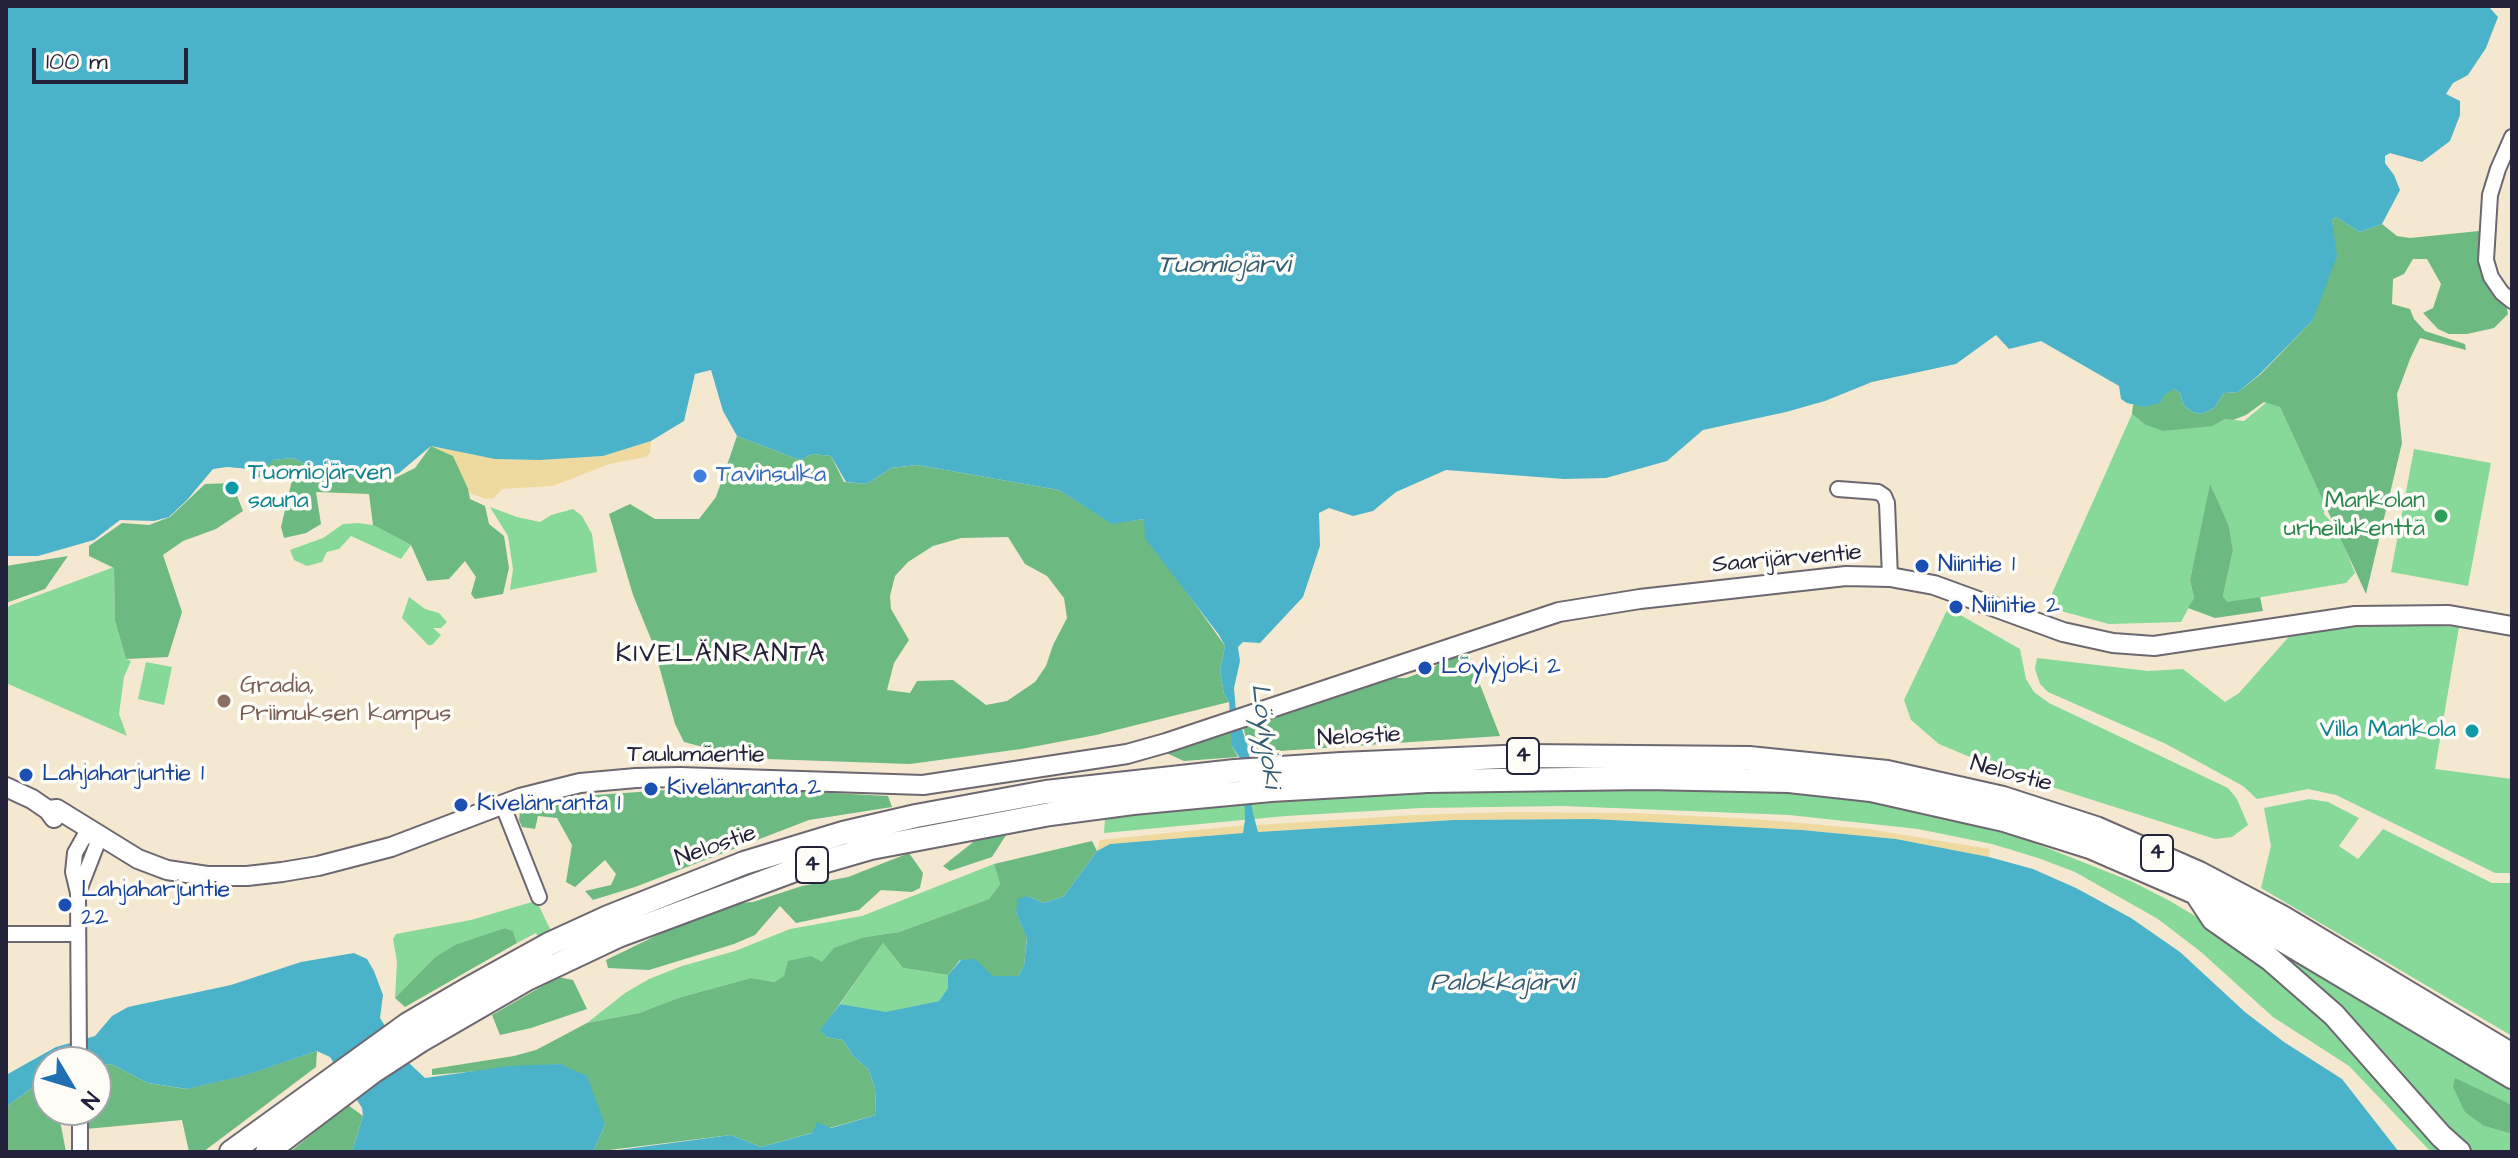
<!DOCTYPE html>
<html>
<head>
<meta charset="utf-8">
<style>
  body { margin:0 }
  #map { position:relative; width:2518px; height:1158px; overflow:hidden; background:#f5e8d1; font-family:"Architects Daughter",sans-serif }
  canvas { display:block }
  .frame { position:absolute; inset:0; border:8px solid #22223b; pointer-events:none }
  .north { position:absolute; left:32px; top:1046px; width:80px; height:80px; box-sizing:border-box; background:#fdfcf7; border:2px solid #a5a5ac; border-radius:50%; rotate:128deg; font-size:22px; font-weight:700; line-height:32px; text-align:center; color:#22223b }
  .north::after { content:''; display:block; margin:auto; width:28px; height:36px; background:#1f6fb2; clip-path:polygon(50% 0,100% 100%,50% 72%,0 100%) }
  .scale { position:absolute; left:32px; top:48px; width:156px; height:36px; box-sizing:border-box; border:4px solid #22223b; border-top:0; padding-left:10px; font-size:24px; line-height:28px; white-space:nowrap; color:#22223b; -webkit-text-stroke:6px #fdfcf7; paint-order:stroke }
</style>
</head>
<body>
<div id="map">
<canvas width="2518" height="1158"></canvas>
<div class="frame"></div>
<div class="north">N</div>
<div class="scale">100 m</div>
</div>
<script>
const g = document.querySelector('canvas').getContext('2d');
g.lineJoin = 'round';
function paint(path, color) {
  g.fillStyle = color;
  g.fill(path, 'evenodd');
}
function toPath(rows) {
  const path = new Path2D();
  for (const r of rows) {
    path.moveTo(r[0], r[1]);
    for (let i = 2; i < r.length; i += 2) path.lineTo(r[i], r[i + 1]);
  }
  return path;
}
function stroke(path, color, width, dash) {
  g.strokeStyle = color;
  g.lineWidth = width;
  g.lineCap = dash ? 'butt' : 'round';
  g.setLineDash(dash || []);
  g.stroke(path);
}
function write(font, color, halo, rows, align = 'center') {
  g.font = font + ' "Architects Daughter",sans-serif';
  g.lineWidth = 7;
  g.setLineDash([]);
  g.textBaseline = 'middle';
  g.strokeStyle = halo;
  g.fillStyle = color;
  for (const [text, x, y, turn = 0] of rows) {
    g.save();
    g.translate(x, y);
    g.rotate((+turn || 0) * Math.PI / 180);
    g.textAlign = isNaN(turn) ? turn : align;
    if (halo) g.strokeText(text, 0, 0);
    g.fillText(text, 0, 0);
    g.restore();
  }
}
paint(toPath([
  [2268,401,2280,407,2324,502,2324,514,2337,528,2355,573,2346,583,2226,603,2223,596,2233,550,2229,526,2210,486,2190,580,2194,598,2181,622,2109,624,2046,607,2132,414,2144,424,2213,426,2225,419,2244,421],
  [2414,449,2491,463,2468,586,2391,572],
  [490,507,517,517,540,522,551,515,573,509,582,516,592,534,597,572,510,590,513,569,508,536],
  [358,523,373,525,411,545,401,559,351,536,339,549,327,552,322,562,307,566,294,560,290,550,323,538,343,524],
  [114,567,115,621,126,659,131,661,124,677,119,714,127,736,6,683,6,610,9,606],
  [409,597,425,609,439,613,447,622,441,628,433,628,441,635,432,645,428,645,402,618],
  [1948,608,2020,649,2026,679,2034,692,2049,703,2228,788,2237,799,2248,825,2232,837,2215,839,2008,773,1939,744,1911,720,1904,700],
  [2383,623,2459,627,2435,769,2512,779,2512,873,2495,873,2336,795,2308,789,2257,799,2243,786,2166,744,2048,692,2040,684,2035,669,2037,658,2148,671,2183,669,2225,702,2239,693,2294,631],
  [146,662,172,667,164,705,138,699],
  [1650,788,1788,792,1871,800,1941,816,2027,840,2133,882,2170,901,2222,932,2282,977,2452,1152,2431,1152,2349,1066,2273,1017,2201,952,2158,919,2075,872,2038,858,1992,844,1918,829,1789,815,1563,806,1421,808,1286,816,1104,833,1105,818,1286,800,1425,793],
  [2309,799,2328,802,2359,818,2339,846,2358,859,2383,829,2492,883,2512,883,2512,1036,2261,888,2271,846,2264,808],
  [994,864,1000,884,989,899,899,932,865,937,821,963,773,982,751,978,681,997,639,1013,587,1023,625,993,649,979,682,966,735,951,790,929,862,916],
  [532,902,539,906,551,931,538,937,536,933,517,943,513,931,505,928,481,937,434,958,395,998,397,962,393,939,396,934,471,920],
  [2257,938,2512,1089,2512,1105,2491,1096,2484,1126,2512,1134,2512,1150,2508,1152,2467,1152],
  [883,943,903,968,948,975,948,988,939,1001,886,1013,840,1004]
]), '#87d99a');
paint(toPath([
  [2336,217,2360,232,2382,224,2397,236,2410,238,2479,231,2486,278,2506,305,2508,314,2494,328,2467,334,2449,334,2438,329,2423,313,2433,308,2441,284,2427,259,2413,259,2404,274,2393,279,2392,304,2410,309,2414,319,2425,331,2465,344,2466,350,2420,338,2410,359,2397,394,2402,443,2366,594,2280,407,2264,402,2246,415,2233,420,2225,419,2213,426,2163,431,2144,424,2132,414,2133,405,2174,389,2180,393,2183,404,2192,412,2202,414,2214,408,2224,393,2238,392,2261,374,2313,320,2333,230,2332,220],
  [737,436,800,460,812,454,831,456,844,482,867,484,891,468,917,465,1059,490,1112,523,1145,519,1146,538,1162,557,1225,646,1220,671,1224,694,1229,702,1096,735,1021,749,910,764,708,757,707,748,684,742,675,724,653,644,633,595,609,514,630,504,655,519,699,519,716,497],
  [1008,537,1025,564,1047,576,1064,598,1067,618,1053,645,1046,666,1035,682,1007,701,986,705,953,680,917,681,910,693,887,690,894,663,909,640,891,609,890,596,895,576,908,562,933,546,961,538],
  [431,446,454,456,466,478,470,499,485,506,489,524,504,536,509,568,503,594,475,599,471,594,476,577,465,561,449,579,427,581,411,545,373,525,369,494,316,492,321,524,306,533,284,538,281,527,292,480,288,470,256,478,250,470,266,467,272,460,293,458,313,468,341,475,393,479,415,468],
  [232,483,243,511,216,529,183,541,163,555,182,612,168,657,126,659,115,621,114,568,89,556,89,546,122,523,149,525,170,517,205,484],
  [2210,484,2229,526,2233,550,2223,596,2227,602,2260,597,2263,611,2215,618,2188,608,2194,598,2190,580],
  [68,556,45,589,6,603,6,566],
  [1467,651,1500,736,1250,753,1244,730,1240,725,1255,724,1388,678,1406,678,1434,668,1440,661],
  [1233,729,1232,746,1238,757,1184,761,1164,752],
  [681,789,777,790,888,796,892,807,809,820,635,887,593,900,585,891,611,885,616,874,605,860,575,887,566,882,572,845,557,818,538,816,535,829,522,827,519,820,520,812,525,807,553,798],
  [1008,832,992,857,950,871,943,866,982,835],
  [1092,841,1097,851,1064,896,1044,903,1027,896,1016,912,1027,937,1024,966,1018,976,993,976,960,960,948,975,903,968,883,943,821,1030,826,1037,843,1040,853,1056,868,1069,875,1088,876,1115,761,1147,731,1135,593,1152,605,1125,560,1064,432,1075,432,1069,514,1056,536,1050,587,1023,639,1013,681,997,751,978,774,982,784,976,788,961,811,956,822,962,834,948,865,937,899,932,989,899,1000,884,994,864],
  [909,853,923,873,920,888,912,892,881,890,859,910,796,923,780,906,755,935,734,944,649,970,608,968,606,960,678,925,738,903,753,902,802,886,848,877],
  [505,928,513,931,517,943,405,1007,395,998,434,958,455,945],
  [558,977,573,980,587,1009,531,1028,500,1035,492,1015],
  [317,1051,316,1067,203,1152,189,1152,182,1120,86,1129,87,1110,96,1110,96,1066,111,1064,148,1083,186,1089,242,1076],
  [2455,1078,2512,1105,2512,1134,2484,1126,2465,1112,2453,1087],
  [40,1082,48,1089,48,1110,58,1110,66,1152,6,1152,6,1107],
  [348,1105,363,1116,352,1152,290,1152]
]), '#6db982');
paint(toPath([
  [651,441,650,453,646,457,609,464,553,486,502,489,494,498,486,499,470,493,453,456,431,446,495,459,540,460,603,456],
  [1508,812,1633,813,1754,819,1868,829,1990,849,1989,857,1896,839,1802,830,1593,819,1454,820,1257,832,1256,825,1414,815],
  [1245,825,1243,833,1110,844,1097,851,1100,840]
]), '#eeda9e');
paint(toPath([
  [6,6,2496,6,2490,8,2498,17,2486,48,2468,75,2453,83,2446,94,2460,101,2460,115,2450,141,2422,162,2390,153,2385,156,2385,163,2394,175,2400,190,2382,224,2360,232,2336,217,2332,220,2337,256,2313,320,2260,374,2238,392,2224,393,2214,408,2202,414,2192,412,2183,404,2180,393,2174,389,2164,395,2160,403,2144,407,2127,403,2121,399,2119,386,2041,341,2009,349,1996,335,1956,364,1872,382,1825,401,1786,412,1703,430,1667,461,1606,478,1564,479,1446,470,1396,492,1373,511,1353,516,1329,508,1319,513,1320,546,1303,597,1260,643,1243,642,1238,647,1240,661,1234,688,1236,711,1249,750,1252,809,1258,832,1454,820,1593,819,1802,830,1896,839,1989,857,2033,869,2076,888,2131,918,2180,952,2245,1012,2284,1042,2342,1079,2399,1152,604,1152,731,1135,761,1147,812,1133,817,1122,831,1128,876,1115,875,1088,868,1069,853,1056,843,1040,826,1037,820,1030,840,1004,886,1012,939,1001,948,988,948,975,961,960,975,959,993,976,1018,976,1024,966,1027,938,1016,912,1018,899,1027,896,1044,903,1064,896,1097,851,1110,844,1243,833,1245,820,1244,781,1241,760,1232,746,1229,702,1224,694,1220,671,1225,646,1219,635,1145,538,1144,519,1112,524,1059,490,917,465,891,468,867,484,846,482,831,456,812,454,800,460,737,436,723,411,711,370,695,374,684,421,651,441,603,456,540,460,495,459,431,446,399,473,383,478,341,475,313,468,293,458,273,460,266,467,250,469,227,467,213,469,187,500,169,517,154,521,120,520,94,540,38,556,6,556],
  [354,953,367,959,374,971,383,995,380,1018,408,1062,425,1078,510,1066,560,1064,587,1076,605,1125,593,1152,352,1152,363,1116,362,1108,330,1057,317,1051,243,1076,187,1089,148,1083,111,1064,96,1066,96,1062,48,1062,48,1076,6,1107,6,1075,56,1047,95,1036,112,1016,128,1007,231,985,301,962]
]), '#4bb3c9');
const minor = toPath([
  [2512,137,2498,169,2490,195,2486,260,2491,277,2502,293,2512,301],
  [1838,489,1878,492,1884,496,1887,503,1890,577],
  [503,806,539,897],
  [78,893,97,844,95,835,84,837,75,853,73,872,78,893,79,1062],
  [6,934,78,934],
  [80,1110,80,1152]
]);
const major = toPath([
  [6,787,32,799,48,810,54,818],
  [48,810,57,809,138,859,167,870,207,876,247,876,282,872,318,866,391,847,520,798,580,783,636,778,680,777,923,785,1127,754,1166,743,1559,612,1640,599,1846,576,1890,577,1934,585,2063,632,2113,643,2154,646,2355,616,2449,615,2512,626]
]);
const highway = toPath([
  [2196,893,2213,919,2270,959,2334,1015,2441,1136,2459,1152],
  [231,1152,408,1024,468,989,549,944,608,917,744,863,843,833,916,816,1046,792,1235,771,1341,764,1526,756,1749,758,1887,772,2003,798,2096,828,2199,873,2282,917,2512,1055],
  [267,1152,374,1071,420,1041,527,979,618,936,795,870,871,848,1050,814,1133,803,1271,790,1427,781,1647,778,1789,781,1871,790,2004,820,2090,847,2196,893,2282,940,2512,1077]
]);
stroke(minor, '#6c6770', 18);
stroke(major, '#6c6770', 22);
stroke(highway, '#6c6770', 26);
stroke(minor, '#fff', 14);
stroke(major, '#fff', 18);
stroke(highway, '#fff', 22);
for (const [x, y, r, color] of [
  [700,476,8,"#3f7fe0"],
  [232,488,8,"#0f9aa8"],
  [2441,516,8,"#2e9e5b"],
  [1922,566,8,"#1a4fb4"],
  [1956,607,8,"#1a4fb4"],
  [1425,668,8,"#1a4fb4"],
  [224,701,8,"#8d6e63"],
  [2472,731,8,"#0f9aa8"],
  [26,775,8,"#1a4fb4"],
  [651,789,8,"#1a4fb4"],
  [461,805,8,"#1a4fb4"],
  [65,905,8,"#1a4fb4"]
]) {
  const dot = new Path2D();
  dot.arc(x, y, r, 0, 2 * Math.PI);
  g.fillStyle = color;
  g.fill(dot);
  stroke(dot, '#fdfcf7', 3);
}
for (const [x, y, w] of [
  [1523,756,32],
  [2157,853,32],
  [812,865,32]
]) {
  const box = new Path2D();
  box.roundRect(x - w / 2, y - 18, w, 36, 6);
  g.fillStyle = '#fdfcf7';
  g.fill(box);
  stroke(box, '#22223b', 2);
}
write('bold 22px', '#22223b', null, [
  ["4",1523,756],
  ["4",2157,853],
  ["4",812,865]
]);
write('24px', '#0d838f', '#fdfcf7', [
  ["Tuomiojärven",248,474],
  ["sauna",248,502],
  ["Villa Mankola",2456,731,"right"]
], 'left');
write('24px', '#366cbe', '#fdfcf7', [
  ["Tavinsulka",716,476]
], 'left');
write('24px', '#27864d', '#fdfcf7', [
  ["Mankolan",2425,502],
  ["urheilukenttä",2425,530]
], 'right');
write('24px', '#22223b', '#fdfcf7', [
  ["Saarijärventie",1787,560,-5],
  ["Nelostie",1359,738,-3],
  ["Taulumäentie",696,756],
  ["Nelostie",2011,775,15],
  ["Nelostie",716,847,-19]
]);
write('24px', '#164399', '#fdfcf7', [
  ["Niinitie 1",1938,566],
  ["Niinitie 2",1972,607],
  ["Löylyjoki 2",1441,668],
  ["Lahjaharjuntie 1",42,775],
  ["Kivelänranta 2",667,789],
  ["Kivelänranta 1",477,805],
  ["Lahjaharjuntie",81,891],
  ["22",81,919]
], 'left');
write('24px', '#785e54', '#fdfcf7', [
  ["Gradia,",240,687],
  ["Priimuksen kampus",240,715]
], 'left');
write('italic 26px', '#325c74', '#fdfcf7', [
  ["Tuomiojärvi",1224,267],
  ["Löylyjoki",1264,736,83],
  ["Palokkajärvi",1502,985]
]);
g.letterSpacing = '2px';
write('26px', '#22223b', '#fdfcf7', [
  ["KIVELÄNRANTA",721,656]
]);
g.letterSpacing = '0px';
</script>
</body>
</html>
